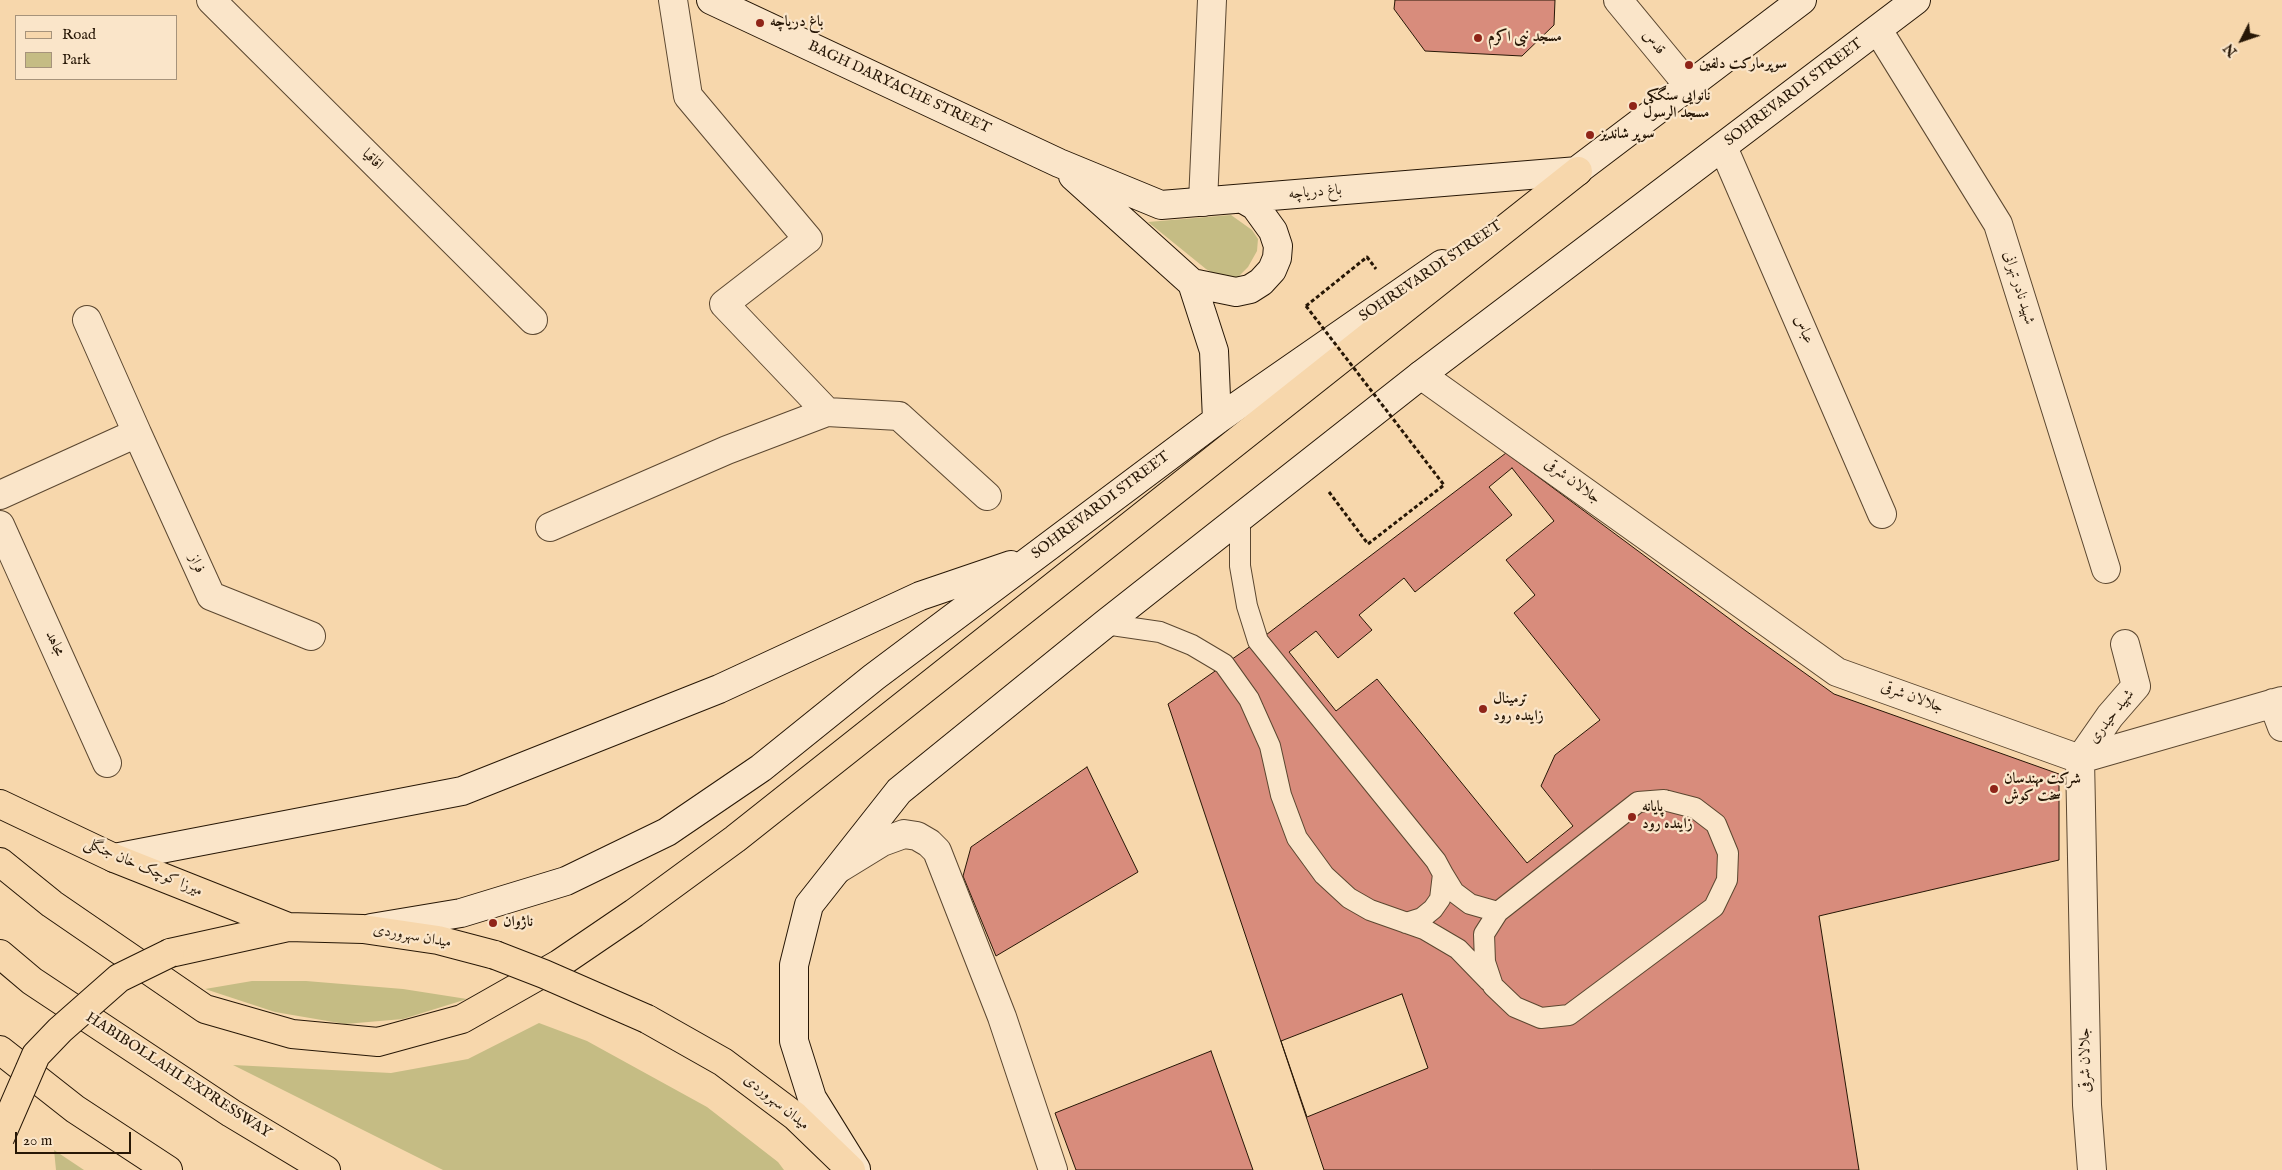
<!DOCTYPE html>
<html>
<head>
<meta charset="utf-8">
<style>
  body { margin:0 }
  #map { position:relative; width:2282px; height:1170px; overflow:hidden; background:#f7d7ac; font-family:"IM FELL English",serif }
  canvas { display:block }
  .legend { position:absolute; left:15px; top:15px; width:162px; height:65px; box-sizing:border-box; background:#fae5c9; border:1px solid #a6937b; margin:0; padding:6px 9px; list-style:none; font-size:15px; color:#271706 }
  .legend li { display:flex; align-items:center; gap:10px; height:25px }
  .legend b { width:25px; border:1px solid #a6937b }
  .north { position:absolute; left:2217px; top:15px; width:50px; height:50px; -webkit-text-stroke:4px #fae5c9; paint-order:stroke; rotate:229deg; font-size:14px; font-weight:700; line-height:20px; text-align:center; color:#271706 }
  .north::after { content:''; display:block; margin:auto; width:18px; height:22px; background:#271706; clip-path:polygon(50% 0,100% 100%,50% 72%,0 100%) }
  .scale { position:absolute; left:15px; top:1132px; width:116px; height:22px; box-sizing:border-box; border:2px solid #271706; border-top:0; padding-left:6px; font-size:15px; line-height:18px; white-space:nowrap; color:#271706; -webkit-text-stroke:4px #fae5c9; paint-order:stroke }
</style>
</head>
<body>
<div id="map">
<canvas width="2282" height="1170"></canvas>
<ul class="legend">
<li><b style="height:6px;background:#f7d7ac"></b>Road</li>
<li><b style="height:14px;background:#c5bc84"></b>Park</li>
</ul>
<div class="north">N</div>
<div class="scale">20 m</div>
</div>
<script>
const g = document.querySelector('canvas').getContext('2d');
g.lineJoin = 'round';
function paint(path, color) {
  g.fillStyle = color;
  g.fill(path, 'evenodd');
}
function toPath(rows) {
  const path = new Path2D();
  for (const r of rows) {
    path.moveTo(r[0], r[1]);
    for (let i = 2; i < r.length; i += 2) path.lineTo(r[i], r[i + 1]);
  }
  return path;
}
function stroke(path, color, width, dash) {
  g.strokeStyle = color;
  g.lineWidth = width;
  g.lineCap = dash ? 'butt' : 'round';
  g.setLineDash(dash || []);
  g.stroke(path);
}
function write(font, color, halo, rows, align = 'center') {
  g.font = font + ' "IM FELL English",Amiri,serif';
  g.lineWidth = 4.5;
  g.setLineDash([]);
  g.textBaseline = 'middle';
  g.strokeStyle = halo;
  g.fillStyle = color;
  for (const [text, x, y, turn = 0] of rows) {
    g.save();
    g.translate(x, y);
    g.rotate((+turn || 0) * Math.PI / 180);
    g.textAlign = isNaN(turn) ? turn : align;
    if (halo) g.strokeText(text, 0, 0);
    g.fillText(text, 0, 0);
    g.restore();
  }
}
paint(toPath([
  [1231,215,1252,230,1258,239,1257,251,1248,267,1238,277,1220,277,1206,269,1148,222],
  [252,981,306,981,403,989,467,999,403,1019,345,1024,275,1012,205,989],
  [539,1023,587,1041,707,1107,778,1162,784,1170,443,1170,233,1065,391,1073,468,1059],
  [54,1150,84,1170,56,1170]
]), '#c5bc84');
const building = toPath([
  [1395,0,1555,0,1554,25,1522,56,1425,51,1394,9,1395,0],
  [1506,453,1746,631,1834,694,2059,774,2059,860,1819,916,1859,1170,1324,1170,1168,704,1258,641,1506,453],
  [1512,468,1554,521,1506,560,1535,595,1514,613,1600,720,1555,755,1541,786,1573,826,1527,863,1377,679,1336,711,1289,652,1316,631,1338,658,1372,630,1359,615,1404,578,1415,592,1512,515,1489,487,1512,468],
  [1087,767,1138,872,996,956,963,876,971,847,1087,767],
  [1402,994,1428,1068,1307,1117,1281,1041,1402,994],
  [1211,1051,1253,1170,1076,1170,1055,1113,1211,1051]
]);
paint(building, '#d88c7c');
stroke(building, '#271706', 1);
const lane = toPath([
  [1240,517,1240,566,1247,606,1258,641,1436,861,1443,874,1440,899,1433,909,1422,918,1406,923],
  [1105,624,1160,632,1192,645,1224,664,1249,699,1270,746,1281,795,1297,838,1324,875,1349,898,1370,910,1424,929,1458,949,1489,981],
  [1664,800,1695,808,1716,824,1728,853,1727,880,1714,907,1569,1015,1541,1018,1515,1007,1493,986,1485,962,1484,934,1498,912,1638,802,1664,800],
  [1443,874,1454,892,1470,904,1498,912]
]);
const street = toPath([
  [211,0,533,320],
  [673,0,688,96,808,239,724,304,827,412],
  [1618,0,1689,86],
  [1878,30,1998,224,2106,569],
  [1723,147,1882,514],
  [1203,202,1212,0],
  [1421,375,1837,672,2080,759],
  [137,433,211,596,311,636],
  [0,495,137,433,87,320],
  [0,525,107,763],
  [550,527,727,450,827,412,899,416,987,496],
  [2273,703,2282,727],
  [2080,759,2087,1105,2092,1170],
  [2080,759,2282,701],
  [2080,759,2110,716,2136,686,2125,644],
  [838,869,882,842,904,834,917,836,929,843,937,851,1002,1017,1053,1170]
]);
const secondary = toPath([
  [711,0,1059,163,1161,205,1578,171],
  [1073,176,1192,283,1214,351,1217,420],
  [1558,185,1802,0],
  [1192,283,1236,292,1250,289,1261,282,1272,270,1277,258,1278,246,1273,231,1255,206,1243,199],
  [114,858,462,791,719,689,920,596,1011,565],
  [371,928,461,913,566,881,667,832,761,768,874,677,1217,420,1442,264],
  [856,1169,812,1098,794,1041,794,965,809,905,899,791,1105,624,1421,375,1916,0]
]);
const primary = toPath([
  [0,804,114,858,288,927],
  [170,953,288,927,363,929,438,940,495,955],
  [647,1019,723,1062,795,1116,851,1170]
]);
const highway = toPath([
  [0,862,52,904,205,1009,292,1034,378,1042,462,1019,559,964,634,913,735,839,1578,171],
  [0,954,32,981,231,1113,326,1170],
  [0,1050,75,1109,168,1170]
]);
stroke(lane, '#5b4730', 22);
stroke(street, '#5b4730', 30);
stroke(secondary, '#271706', 30);
stroke(primary, '#271706', 30);
stroke(highway, '#271706', 30);
stroke(toPath([
  [1306,306,1367,257,1376,269],
  [1329,492,1368,544,1444,485]
]), '#271706', 3, [4, 2.5]);
stroke(lane, '#fae5c9', 20);
stroke(street, '#fae5c9', 28);
stroke(secondary, '#fae5c9', 28);
stroke(primary, '#f7d7ac', 28);
stroke(highway, '#f7d7ac', 28);
const primaryBridge = toPath([
  [495,955,544,974,647,1019],
  [0,1138,36,1055,60,1030,119,978,170,953]
]);
stroke(primaryBridge, '#271706', 30, []);
stroke(toPath([
  [1306,306,1444,485]
]), '#271706', 3, [4, 2.5]);
stroke(primaryBridge, '#f7d7ac', 28);
for (const [x, y, r, color] of [
  [760,23,5,"#8f2418"],
  [1478,38,5,"#8f2418"],
  [1689,65,5,"#8f2418"],
  [1633,106,5,"#8f2418"],
  [1590,135,5,"#8f2418"],
  [1483,709,5,"#8f2418"],
  [1994,789,5,"#8f2418"],
  [1632,817,5,"#8f2418"],
  [493,923,5,"#8f2418"]
]) {
  const dot = new Path2D();
  dot.arc(x, y, r, 0, 2 * Math.PI);
  g.fillStyle = color;
  g.fill(dot);
  stroke(dot, '#fae5c9', 2);
}
write('bold 15px', '#271706', '#fae5c9', [
  ["باغ دریاچه",770,23],
  ["مسجد نبی اکرم",1488,38],
  ["سوپرمارکت دلفین",1699,65],
  ["نانوایی سنگکی",1643,97],
  ["مسجد الرسول",1643,114],
  ["سوپر شاندیز",1600,135],
  ["ترمینال",1493,700],
  ["زاینده رود",1493,717],
  ["شرکت مهندسان",2004,780],
  ["سخت کوش",2004,797],
  ["پایانه",1642,808],
  ["زاینده رود",1642,825],
  ["ناژوان",503,923]
], 'left');
write('15px', '#271706', '#fae5c9', [
  ["قدس",1653,43,50],
  ["BAGH DARYACHE STREET",899,88,25],
  ["SOHREVARDI STREET",1794,93,-37],
  ["اقاقیا",372,160,45],
  ["باغ دریاچه",1315,193,-5],
  ["SOHREVARDI STREET",1431,272,-34],
  ["شهید نادر تهرانی",2018,288,73],
  ["عباس",1803,330,67],
  ["جلالان شرقی",1572,482,36],
  ["SOHREVARDI STREET",1101,506,-37],
  ["فراز",196,564,66],
  ["مجاهد",54,644,66],
  ["جلالان شرقی",1912,698,20],
  ["شهید حیدری",2112,717,-52],
  ["میرزا کوچک خان جنگلی",143,868,23],
  ["میدان سهروردی",412,937,10],
  ["جلالان شرقی",2086,1060,-91],
  ["HABIBOLLAHI EXPRESSWAY",178,1076,33],
  ["میدان سهروردی",776,1103,39]
]);
</script>
</body>
</html>
